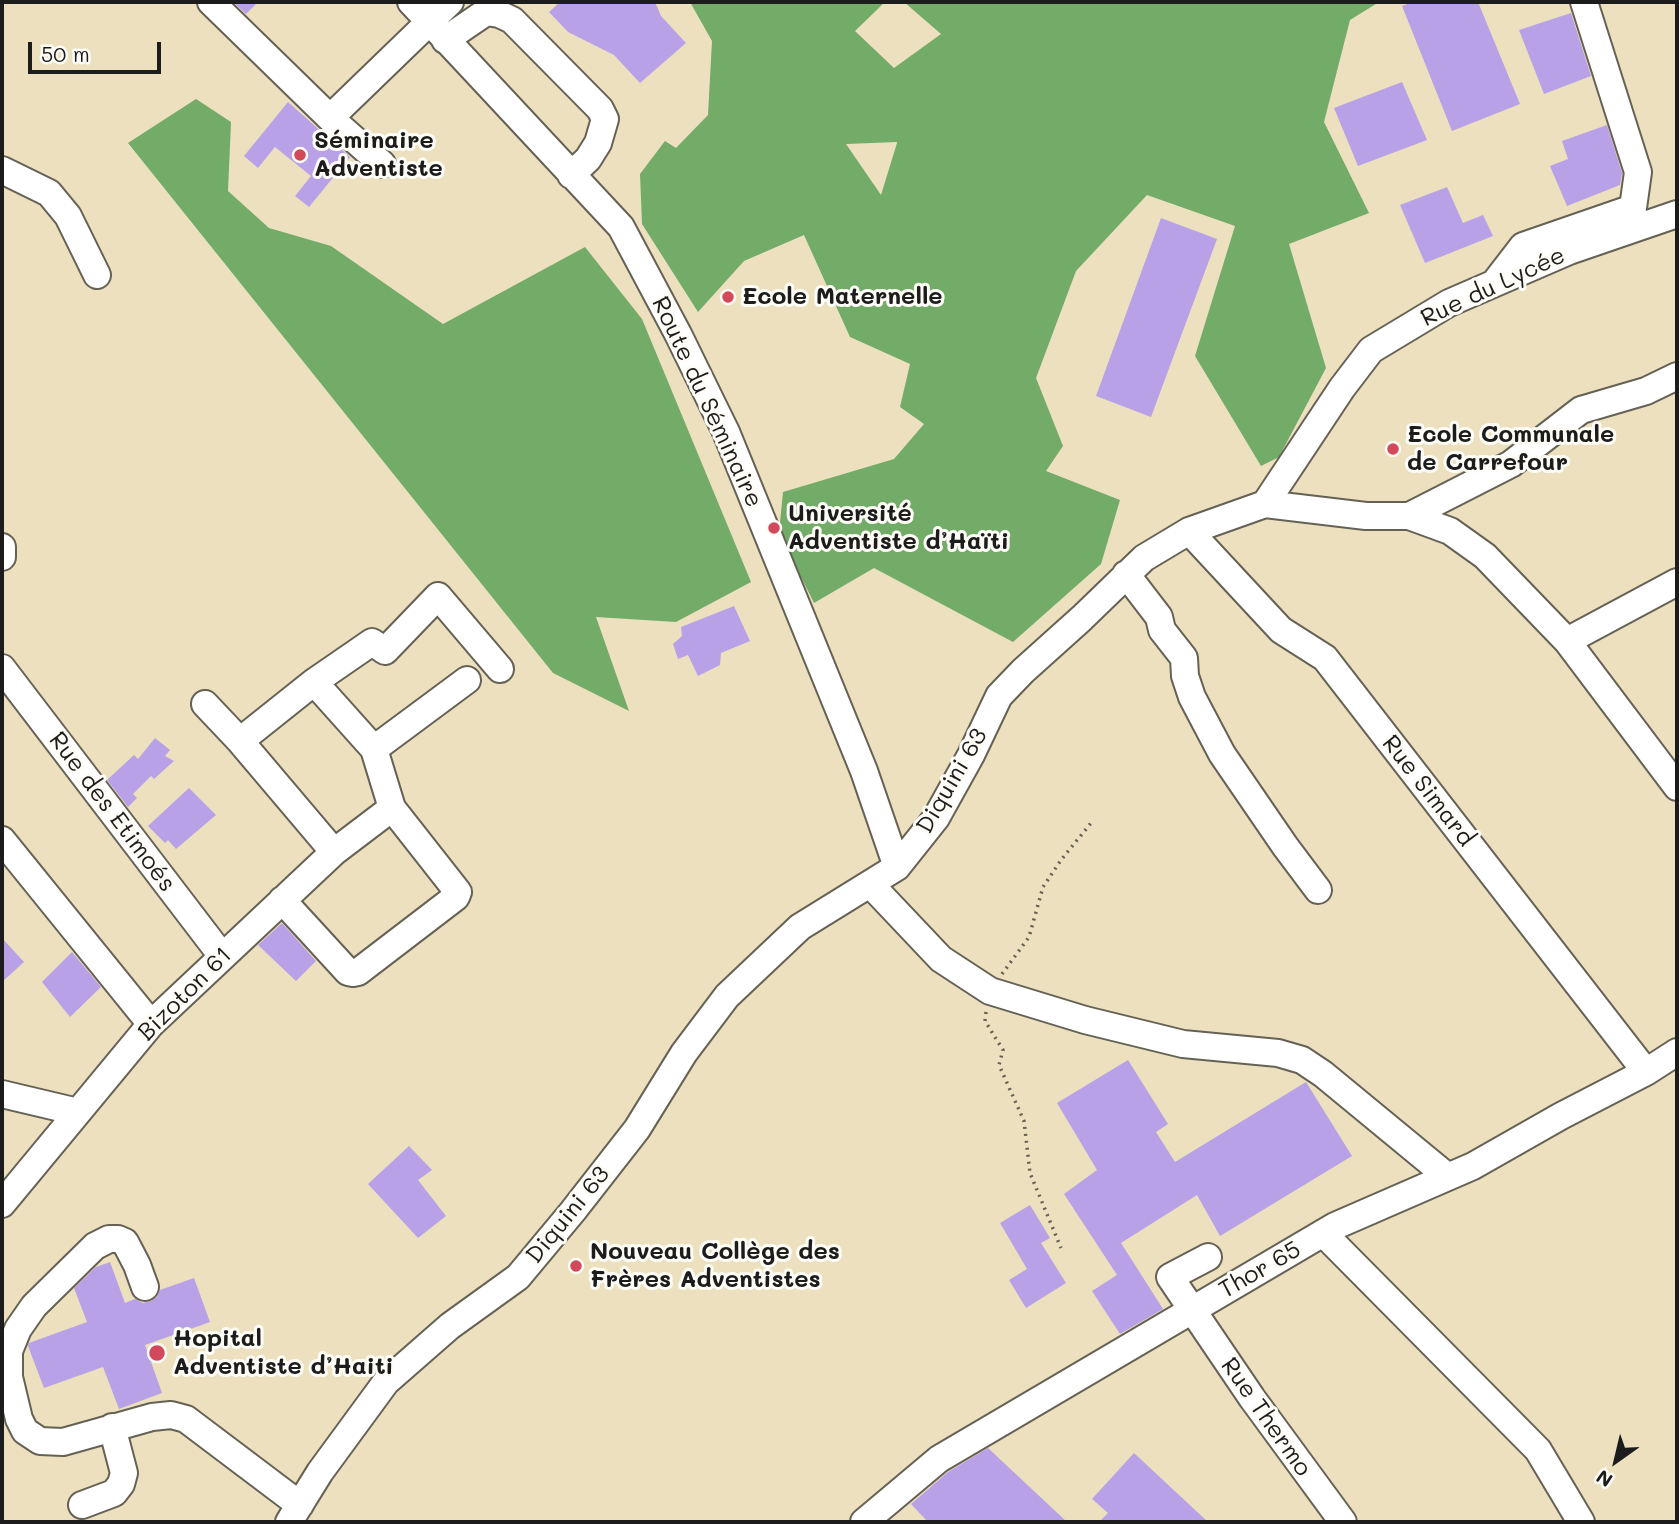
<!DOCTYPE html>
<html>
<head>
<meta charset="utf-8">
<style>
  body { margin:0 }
  #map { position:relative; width:1679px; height:1524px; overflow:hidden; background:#ece0bf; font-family:Mali,sans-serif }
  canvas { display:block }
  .frame { position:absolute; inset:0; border:4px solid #1c1c1c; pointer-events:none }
  .north { position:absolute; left:1581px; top:1426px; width:70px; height:70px; -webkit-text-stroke:5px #fdfcf7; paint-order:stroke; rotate:214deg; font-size:19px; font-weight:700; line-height:28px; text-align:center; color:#1c1c1c }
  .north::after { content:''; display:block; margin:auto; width:24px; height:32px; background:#1c1c1c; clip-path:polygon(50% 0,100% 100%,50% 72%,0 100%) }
  .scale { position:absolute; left:28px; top:42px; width:133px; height:32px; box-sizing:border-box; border:4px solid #1c1c1c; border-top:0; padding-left:9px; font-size:21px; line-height:24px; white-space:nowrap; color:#1c1c1c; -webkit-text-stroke:5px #fdfcf7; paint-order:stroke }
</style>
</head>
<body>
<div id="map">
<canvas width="1679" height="1524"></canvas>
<div class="frame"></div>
<div class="north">N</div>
<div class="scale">50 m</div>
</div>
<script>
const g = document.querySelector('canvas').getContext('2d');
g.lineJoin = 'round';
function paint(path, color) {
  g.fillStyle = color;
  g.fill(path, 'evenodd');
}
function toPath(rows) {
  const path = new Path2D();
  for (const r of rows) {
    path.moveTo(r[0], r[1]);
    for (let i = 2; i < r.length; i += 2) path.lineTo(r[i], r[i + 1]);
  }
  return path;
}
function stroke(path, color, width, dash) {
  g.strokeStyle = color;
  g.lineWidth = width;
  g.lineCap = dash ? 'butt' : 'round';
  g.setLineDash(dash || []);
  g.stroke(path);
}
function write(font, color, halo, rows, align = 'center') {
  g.font = font + ' Mali,sans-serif';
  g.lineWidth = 6;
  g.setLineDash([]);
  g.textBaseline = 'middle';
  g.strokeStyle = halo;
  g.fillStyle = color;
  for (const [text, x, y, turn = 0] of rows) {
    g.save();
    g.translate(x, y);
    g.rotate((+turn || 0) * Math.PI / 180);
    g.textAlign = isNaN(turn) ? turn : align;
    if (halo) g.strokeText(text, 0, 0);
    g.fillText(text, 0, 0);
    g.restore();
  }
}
paint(toPath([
  [690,2,885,2,855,31,894,68,941,34,904,2,1379,2,1350,20,1324,122,1369,213,1289,244,1326,368,1279,457,1261,466,1195,356,1235,226,1147,195,1076,271,1036,378,1063,446,1046,471,1120,500,1101,564,1013,642,874,568,814,603,779,533,783,492,894,459,924,424,900,407,910,364,850,337,804,235,744,261,698,312,642,224,640,174,665,141,676,148,708,115,712,41],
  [897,142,897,143,881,195,846,144],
  [196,99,231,122,228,191,269,228,331,246,443,324,585,247,642,319,751,582,676,622,596,617,629,711,553,673,128,143]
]), '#73ab68');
paint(toPath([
  [233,2,258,2,246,14],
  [560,2,655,2,661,16,686,43,640,83,614,55,568,32,549,12],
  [1413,2,1478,2,1520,104,1452,131,1402,6],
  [1571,13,1591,76,1544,94,1519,30],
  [1402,82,1427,140,1358,166,1334,108],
  [288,102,350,157,309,207,295,196,311,176,275,147,258,168,244,156],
  [1607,125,1622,173,1620,185,1567,206,1550,166,1568,159,1562,141],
  [1447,187,1463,223,1483,215,1493,236,1425,263,1400,205],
  [1161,218,1217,239,1151,417,1096,396],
  [734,606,750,641,721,653,720,665,698,676,688,655,678,659,673,644,682,636,681,627],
  [155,738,170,750,165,756,174,761,154,779,151,776,133,794,137,798,128,807,107,780,134,755,138,759],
  [189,788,216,815,176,849,168,840,165,843,148,826],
  [282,923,316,961,296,981,258,945],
  [2,938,24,962,2,982],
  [72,952,101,987,70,1017,42,982],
  [1128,1060,1168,1124,1156,1132,1175,1162,1306,1082,1352,1156,1220,1236,1197,1195,1121,1243,1163,1309,1120,1334,1092,1291,1117,1275,1064,1194,1097,1170,1057,1103],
  [409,1146,432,1170,418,1180,446,1216,418,1238,368,1184],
  [1030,1205,1050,1238,1041,1243,1066,1283,1026,1308,1009,1280,1027,1269,1000,1223],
  [110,1262,125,1303,135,1299,143,1303,151,1301,157,1297,160,1290,194,1278,210,1322,145,1345,162,1393,119,1409,103,1367,44,1388,28,1346,29,1343,87,1322,74,1288,96,1267],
  [988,1448,1067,1522,928,1522,911,1504,948,1472],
  [1134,1453,1208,1522,1099,1522,1108,1513,1092,1499]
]), '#b8a1e7');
const minor = toPath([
  [211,2,330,118,382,164],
  [411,2,621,227,678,334,726,432,864,771,897,867],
  [445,40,486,12,499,14,512,20,600,109,605,119,598,143,588,159,571,175],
  [330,118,450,2],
  [2,170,49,193,68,216,97,275],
  [1496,281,1523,246,1633,208,1638,172,1584,2],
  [1265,504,1342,388,1371,350,1449,303,1569,251,1677,214],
  [1409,516,1450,531,1485,556,1567,641,1677,787],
  [1189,531,1281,630,1325,658,1646,1072],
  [2,547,2,557],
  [1126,574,1159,617,1162,630,1184,658,1185,676,1192,697,1222,754,1285,846,1318,890],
  [1567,641,1677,582],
  [2,668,222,956],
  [314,682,372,642,385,651,438,596,500,669],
  [205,704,240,741,334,852],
  [240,741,314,682,374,749,392,808,458,892,456,897,358,972,353,973,348,972,282,900],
  [374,749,467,680],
  [2,840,151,1024],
  [870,884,941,959,990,991,1085,1020,1183,1044,1278,1053,1302,1060,1323,1074,1448,1177],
  [2,1094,78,1112],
  [2,1204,151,1024,334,852,392,808],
  [1323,1233,1538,1450,1581,1522],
  [1208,1257,1170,1277,1252,1398,1343,1522],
  [145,1287,137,1265,125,1242,118,1239,109,1239,95,1246,34,1306,18,1329,9,1351,9,1377,19,1419,25,1431,40,1441,63,1442,152,1417,171,1415,186,1419,300,1505],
  [82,1505,114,1493,121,1484,124,1473,112,1427],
  [289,1522,320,1472,386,1382,450,1326,518,1277,573,1211,637,1129,684,1053,727,996,800,927,897,867,936,818,971,755,999,696,1023,671,1082,618,1144,558,1189,531,1265,504,1366,516,1409,516,1511,464,1581,410,1646,391,1677,376],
  [864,1522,939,1459,1335,1226,1473,1166,1561,1116,1646,1072,1677,1052]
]);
stroke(minor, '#656155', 30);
stroke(toPath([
  [1002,974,1029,937,1043,887,1061,860,1091,823],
  [986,1012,985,1021,1003,1050,999,1065,1024,1121,1030,1173,1061,1248]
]), '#656155', 3.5, [2, 5]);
stroke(minor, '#fff', 26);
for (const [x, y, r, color] of [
  [300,155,7,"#d1495b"],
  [728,297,7,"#d1495b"],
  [1393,449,7,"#d1495b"],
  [774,528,7,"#d1495b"],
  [576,1266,7,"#d1495b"],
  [157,1353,9,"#d1495b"]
]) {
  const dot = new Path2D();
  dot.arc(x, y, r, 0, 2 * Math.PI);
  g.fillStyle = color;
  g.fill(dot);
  stroke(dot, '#fdfcf7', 2.5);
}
write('bold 24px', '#1c1c1c', '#fdfcf7', [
  ["Séminaire",314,141],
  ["Adventiste",314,169],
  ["Ecole Maternelle",742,297],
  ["Ecole Communale",1407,435],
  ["de Carrefour",1407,463],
  ["Université",788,514],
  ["Adventiste d’Haïti",788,542],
  ["Nouveau Collège des",590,1252],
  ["Frères Adventistes",590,1280],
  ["Hopital",173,1339],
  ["Adventiste d’Haiti",173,1367]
], 'left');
write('24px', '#1c1c1c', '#fdfcf7', [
  ["Rue du Lycée",1493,287,-25],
  ["Route du Séminaire",707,402,65],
  ["Diquini 63",952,781,-60],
  ["Rue Simard",1428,791,52],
  ["Rue des Etimoés",112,812,53],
  ["Bizoton 61",185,994,-45],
  ["Diquini 63",568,1215,-51],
  ["Thor 65",1260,1270,-30],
  ["Rue Thermo",1266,1417,55]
]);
</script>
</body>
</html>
